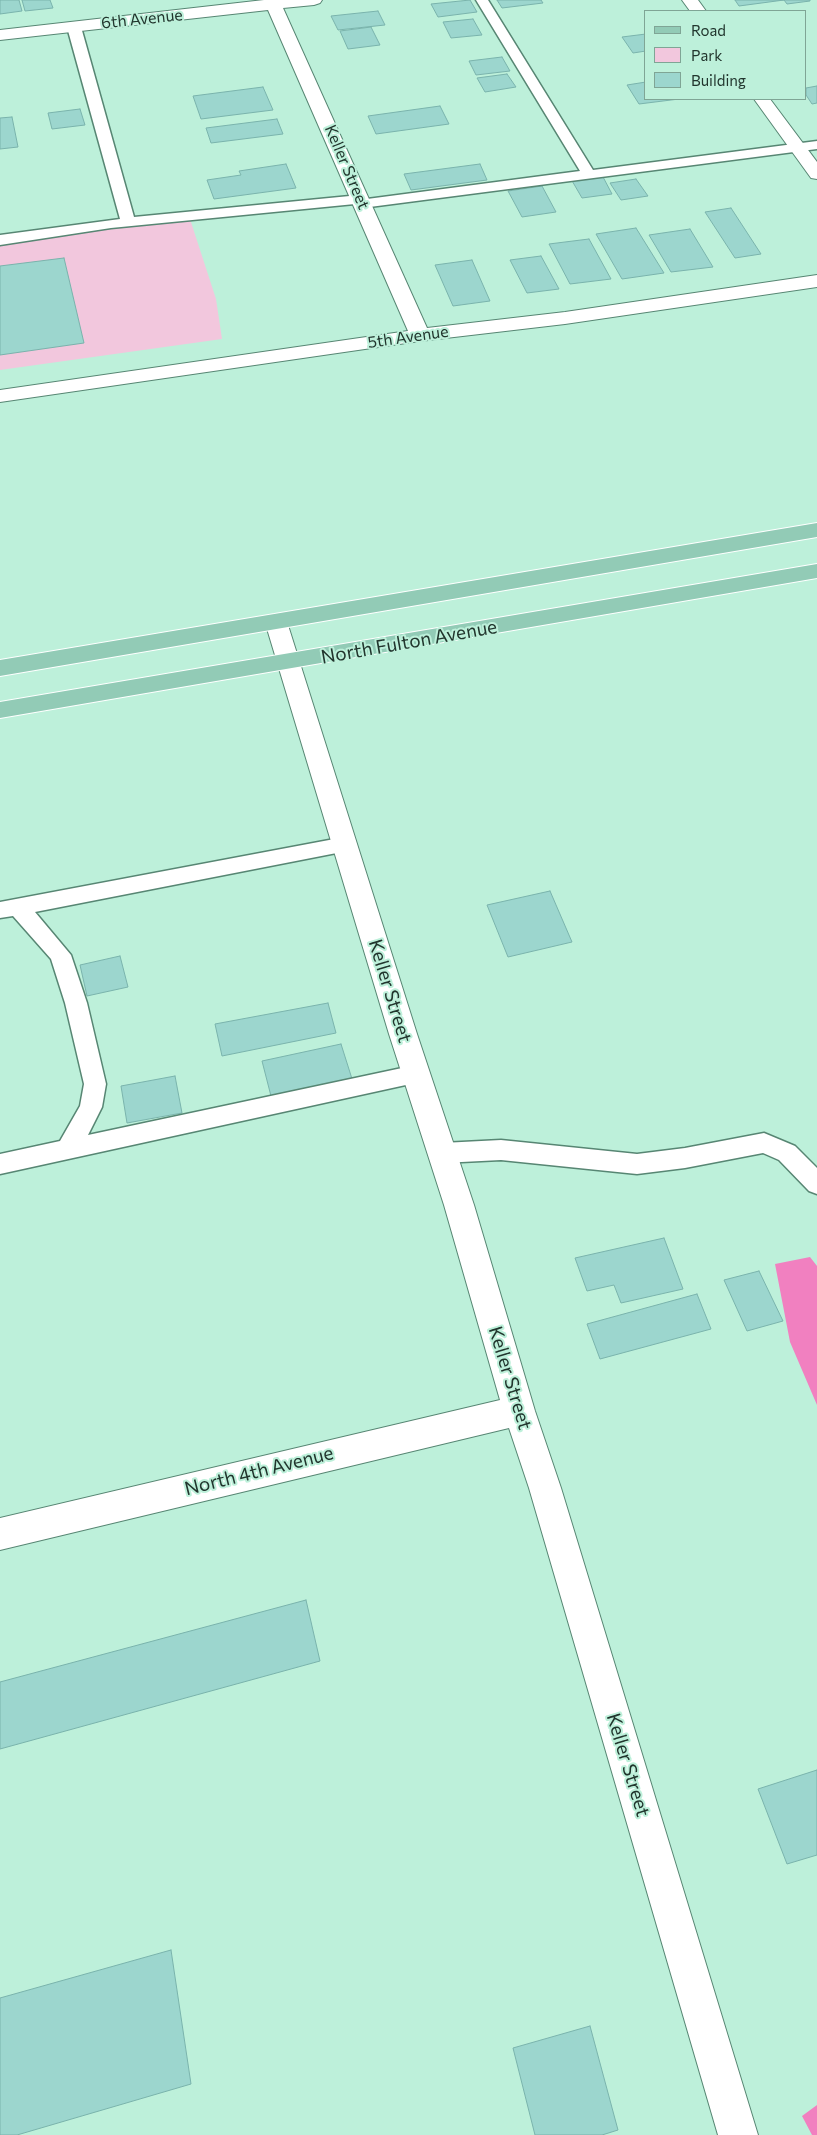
<!DOCTYPE html>
<html>
<head>
<meta charset="utf-8">
<style>
  body { margin:0 }
  #map { position:relative; width:817px; height:2135px; overflow:hidden; background:#bdf0da; font-family:Commissioner,sans-serif }
  canvas { display:block }
  .legend { position:absolute; left:644px; top:10px; width:162px; height:90px; box-sizing:border-box; background:#bdf0da; border:1px solid #7fa595; margin:0; padding:6px 9px; list-style:none; font-size:15px; color:#21352d }
  .legend li { display:flex; align-items:center; gap:10px; height:25px }
  .legend b { width:25px; border:1px solid #7fa595 }
</style>
</head>
<body>
<div id="map">
<canvas width="817" height="2135"></canvas>
<ul class="legend">
<li><b style="height:6px;background:#92cbb6"></b>Road</li>
<li><b style="height:14px;background:#f2c7dd"></b>Park</li>
<li><b style="height:14px;background:#9cd6ce"></b>Building</li>
</ul>
</div>
<script>
const g = document.querySelector('canvas').getContext('2d');
g.lineJoin = 'round';
function paint(path, color) {
  g.fillStyle = color;
  g.fill(path, 'evenodd');
}
function toPath(rows) {
  const path = new Path2D();
  for (const r of rows) {
    path.moveTo(r[0], r[1]);
    for (let i = 2; i < r.length; i += 2) path.lineTo(r[i], r[i + 1]);
  }
  return path;
}
function stroke(path, color, width, dash) {
  g.strokeStyle = color;
  g.lineWidth = width;
  g.lineCap = dash ? 'butt' : 'round';
  g.setLineDash(dash || []);
  g.stroke(path);
}
function write(font, color, halo, rows, align = 'center') {
  g.font = font + ' Commissioner,sans-serif';
  g.lineWidth = 4;
  g.setLineDash([]);
  g.textBaseline = 'middle';
  g.strokeStyle = halo;
  g.fillStyle = color;
  for (const [text, x, y, turn = 0] of rows) {
    g.save();
    g.translate(x, y);
    g.rotate((+turn || 0) * Math.PI / 180);
    g.textAlign = isNaN(turn) ? turn : align;
    if (halo) g.strokeText(text, 0, 0);
    g.fillText(text, 0, 0);
    g.restore();
  }
}
paint(toPath([
  [189,216,216,299,222,339,0,370,0,243]
]), '#f2c7dd');
paint(toPath([
  [810,1257,817,1266,817,1405,790,1342,775,1264],
  [817,2105,817,2135,812,2135,802,2116]
]), '#f180c0');
const building = toPath([
  [0,0,19,0,22,11,0,14,0,0],
  [22,0,50,0,53,8,25,11,22,0],
  [470,0,477,12,438,17,431,4,470,0],
  [497,0,541,0,543,3,502,8,497,0],
  [735,0,810,0,810,1,787,4,784,0,739,6,735,0],
  [378,11,385,25,338,30,331,16,378,11],
  [473,19,482,35,451,38,443,22,473,19],
  [371,27,380,45,348,49,340,31,371,27],
  [646,34,646,51,633,53,622,37,646,34],
  [502,57,510,71,476,75,469,61,502,57],
  [507,74,516,87,485,92,477,78,507,74],
  [646,82,646,99,679,99,639,104,627,85,646,82],
  [817,86,817,103,812,104,806,95,806,88,817,86],
  [263,87,273,110,201,119,193,96,263,87],
  [440,106,449,124,376,134,368,116,440,106],
  [80,109,85,125,52,129,48,113,80,109],
  [12,117,18,147,0,149,0,118,12,117],
  [277,119,283,134,211,143,206,128,277,119],
  [286,164,296,188,214,199,207,180,241,175,239,171,286,164],
  [480,164,487,180,411,190,404,174,480,164],
  [602,175,612,194,582,198,571,179,602,175],
  [636,179,648,196,621,200,610,183,636,179],
  [542,186,556,212,522,217,508,191,542,186],
  [731,208,761,254,735,258,705,212,731,208],
  [636,228,664,273,622,279,596,234,636,228],
  [690,229,713,267,671,272,649,235,690,229],
  [589,239,611,279,570,284,549,244,589,239],
  [541,256,559,289,527,293,510,260,541,256],
  [64,258,84,343,0,355,0,266,64,258],
  [472,260,490,301,453,306,435,265,472,260],
  [550,891,572,942,508,957,487,905,550,891],
  [120,956,128,987,87,996,80,965,120,956],
  [328,1003,336,1033,222,1056,215,1024,328,1003],
  [341,1044,353,1082,272,1100,262,1061,341,1044],
  [175,1076,182,1113,127,1123,121,1086,175,1076],
  [664,1238,683,1289,621,1303,614,1285,587,1291,575,1258,664,1238],
  [759,1271,783,1321,747,1331,724,1280,759,1271],
  [697,1294,711,1329,600,1359,587,1324,697,1294],
  [306,1600,320,1661,0,1749,0,1682,306,1600],
  [817,1770,817,1855,787,1864,758,1789,817,1770],
  [171,1950,191,2084,17,2135,0,2135,0,1998,171,1950],
  [590,2026,618,2130,602,2135,535,2135,513,2048,590,2026]
]);
paint(building, '#9cd6ce');
stroke(building, '#7ab3ac', 1);
const service = toPath([
  [476,0,488,0,593,170,817,141,817,149,362,208,357,207,355,204,111,228,0,245,0,235,120,219,67,27,74,23,81,27,134,217,360,195,365,196,367,199,580,171,476,0],
  [345,837,352,840,355,845,352,850,35,912,71,955,87,1003,106,1084,102,1107,88,1135,416,1065,424,1067,427,1074,424,1081,0,1174,0,1154,60,1141,80,1106,84,1084,65,1003,51,959,13,916,0,918,0,902,345,837],
  [764,1133,795,1146,817,1168,817,1194,809,1191,779,1160,763,1153,685,1168,637,1174,501,1160,442,1163,434,1160,430,1153,434,1146,442,1143,501,1140,637,1154,685,1148,764,1133]
]);
const minor = toPath([
  [264,0,322,0,320,3,314,5,283,8,427,328,565,312,817,275,817,287,565,324,420,341,0,402,0,390,408,331,268,10,0,40,0,30,264,0],
  [682,0,698,0,706,11,690,11,682,0],
  [754,99,770,99,817,162,817,179,811,178,754,99],
  [276,614,284,617,287,622,417,1034,474,1205,535,1411,561,1488,758,2135,718,2135,529,1488,509,1428,0,1550,0,1518,500,1400,444,1205,389,1034,265,622,268,617,276,614]
]);
const primary = toPath([
  [817,523,817,537,0,676,0,660,817,523],
  [817,564,817,578,0,718,0,702,817,564]
]);
stroke(service, '#578673', 3);
stroke(minor, '#578673', 2);
stroke(primary, '#fff', 2);
paint(service, '#fff');
paint(minor, '#fff');
paint(primary, '#92cbb6');
write('16px', '#21352d', '#bdf0da', [
  ["6th Avenue",142,19,-6],
  ["Keller Street",347,167,67],
  ["5th Avenue",408,337,-8]
]);
write('19px', '#21352d', '#bdf0da', [
  ["North Fulton Avenue",409,642,-10],
  ["Keller Street",390,991,73],
  ["Keller Street",510,1378,73],
  ["North 4th Avenue",259,1471,-14],
  ["Keller Street",628,1765,73]
]);
</script>
</body>
</html>
